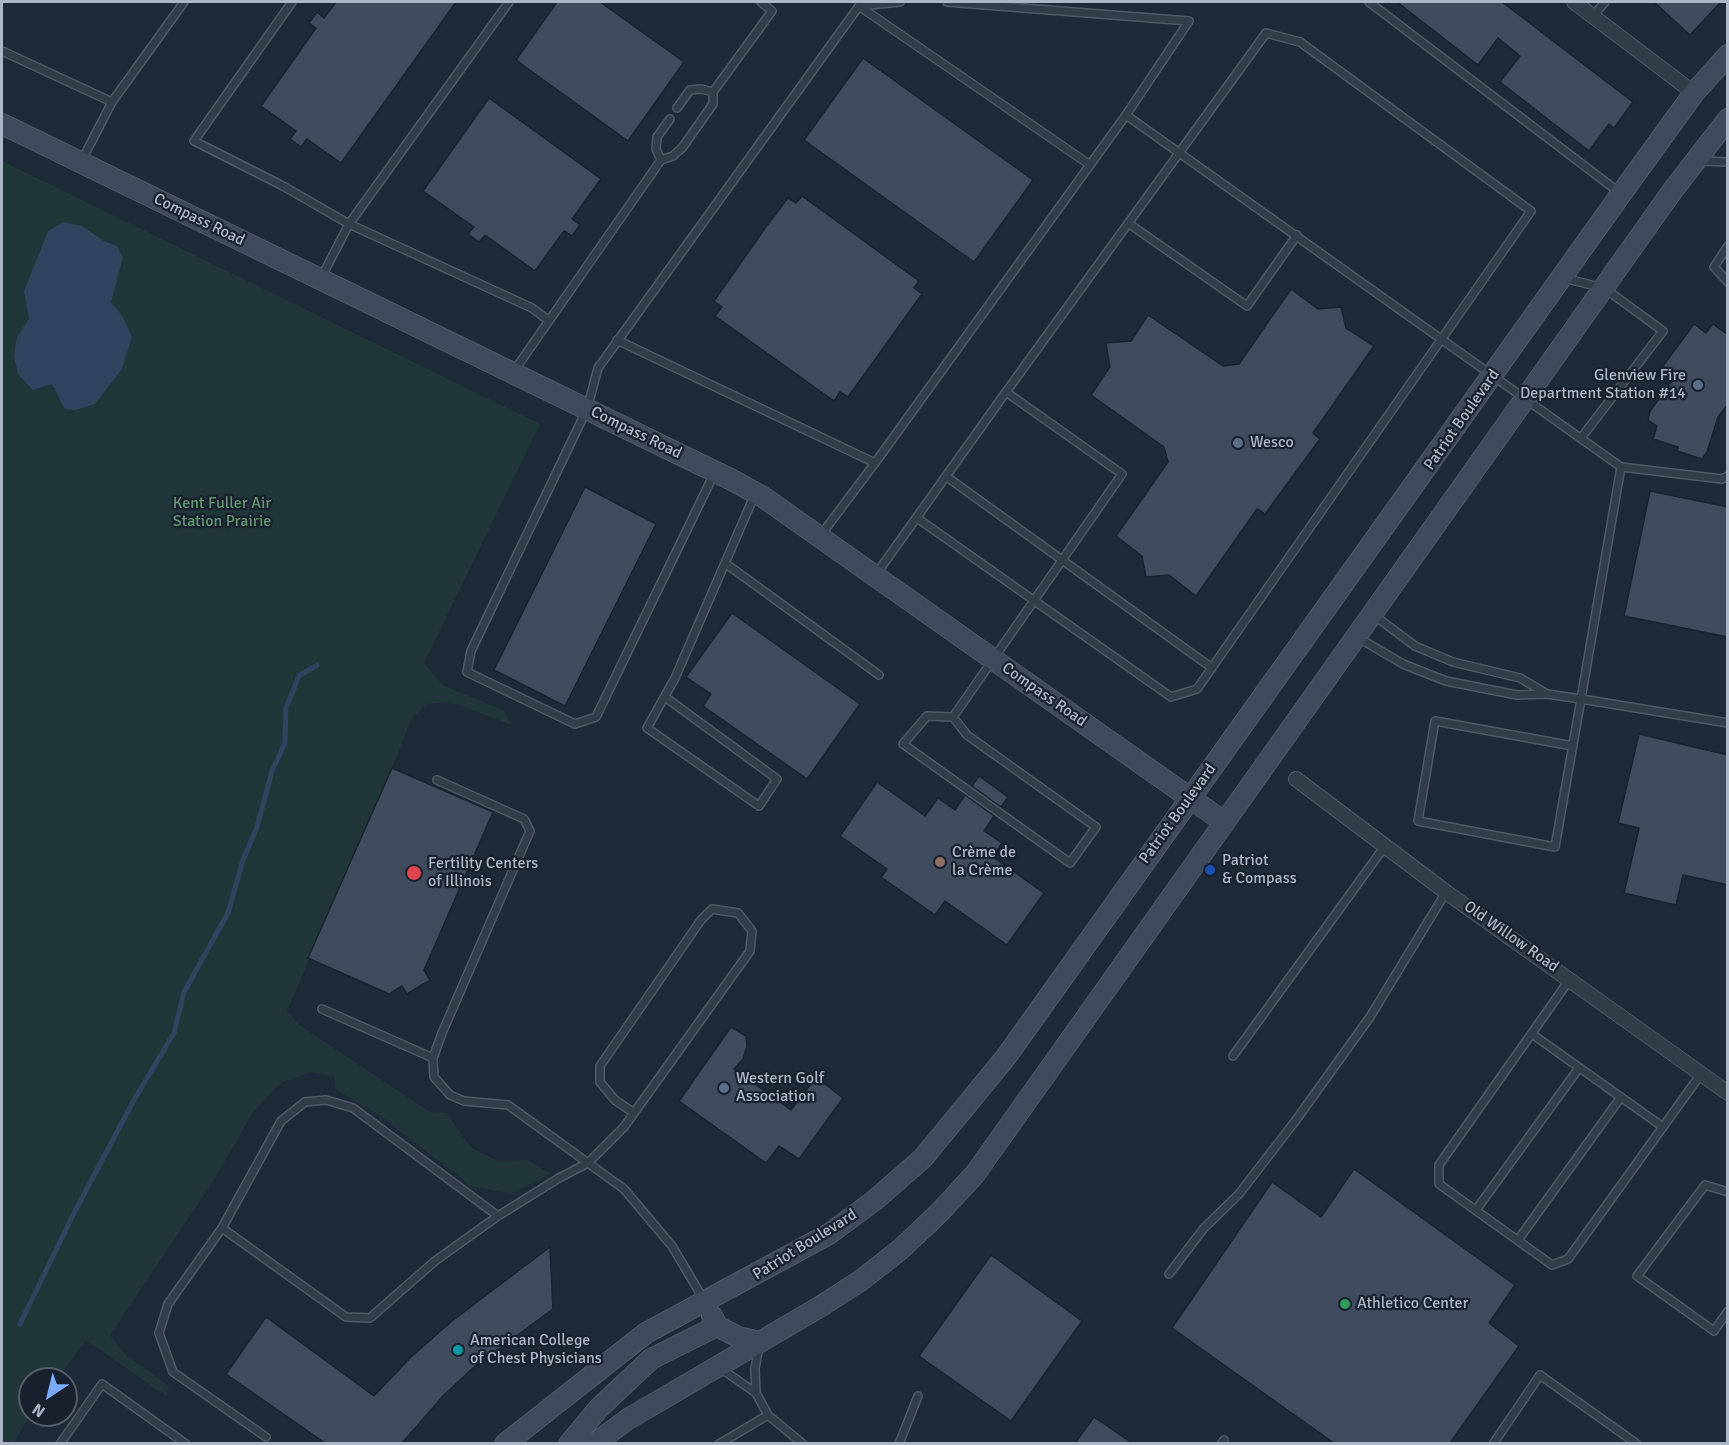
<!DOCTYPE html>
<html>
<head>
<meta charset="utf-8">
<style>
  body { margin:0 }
  #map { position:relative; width:1729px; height:1445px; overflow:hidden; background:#1f2a38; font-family:Signika,sans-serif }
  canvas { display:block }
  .frame { position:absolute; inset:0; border:3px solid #adb6c6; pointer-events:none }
  .north { position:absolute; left:18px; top:1367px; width:60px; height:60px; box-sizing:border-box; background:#18212d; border:2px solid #545d6a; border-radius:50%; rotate:215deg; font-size:16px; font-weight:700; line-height:24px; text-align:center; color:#adb6c6 }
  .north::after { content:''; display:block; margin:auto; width:21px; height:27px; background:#7babfd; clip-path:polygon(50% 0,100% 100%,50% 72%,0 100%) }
</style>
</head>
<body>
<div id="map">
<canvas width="1729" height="1445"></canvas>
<div class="frame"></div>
<div class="north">N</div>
</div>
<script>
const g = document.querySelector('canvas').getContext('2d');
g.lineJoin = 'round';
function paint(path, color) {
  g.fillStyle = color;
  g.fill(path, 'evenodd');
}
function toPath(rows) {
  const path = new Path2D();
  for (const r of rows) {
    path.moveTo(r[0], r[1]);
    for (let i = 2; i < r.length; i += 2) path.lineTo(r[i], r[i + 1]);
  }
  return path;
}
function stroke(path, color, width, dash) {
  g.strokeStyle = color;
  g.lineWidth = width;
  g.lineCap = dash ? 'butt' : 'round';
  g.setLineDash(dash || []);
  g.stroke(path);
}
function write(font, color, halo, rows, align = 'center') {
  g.font = font + ' Signika,sans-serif';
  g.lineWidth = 4.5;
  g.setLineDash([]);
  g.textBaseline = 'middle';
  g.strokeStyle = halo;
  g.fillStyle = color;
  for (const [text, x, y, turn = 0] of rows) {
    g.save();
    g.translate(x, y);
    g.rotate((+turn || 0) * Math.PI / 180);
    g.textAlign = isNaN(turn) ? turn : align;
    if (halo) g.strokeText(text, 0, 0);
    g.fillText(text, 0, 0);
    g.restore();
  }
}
paint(toPath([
  [2,161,540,424,424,663,444,686,503,710,512,725,451,702,427,704,411,719,392,768,287,1011,298,1024,430,1112,447,1113,470,1147,498,1161,528,1160,550,1174,511,1194,471,1186,379,1115,335,1089,335,1077,312,1072,282,1082,254,1111,209,1188,110,1335,127,1356,169,1386,166,1396,86,1340,57,1379,30,1379,30,1415,14,1443,2,1443]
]), '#213639');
paint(toPath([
  [63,222,82,226,104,241,117,246,123,258,111,302,123,317,132,337,122,369,95,404,75,410,65,409,52,384,33,390,18,374,14,356,17,337,29,319,24,291,48,231]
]), '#30435f');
stroke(toPath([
  [20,1324,73,1215,134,1100,174,1033,184,992,228,913,243,860,257,827,272,771,285,743,286,708,299,676,317,665]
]), '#30435f', 5);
const building = toPath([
  [336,2,456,2,341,163,307,139,301,147,290,139,296,131,261,106,316,28,309,23,317,12,324,18,336,2],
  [557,2,600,2,684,62,628,141,516,60,557,2],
  [1397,2,1502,2,1633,102,1614,128,1609,124,1589,151,1500,82,1520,56,1498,38,1478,65,1397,2],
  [1654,2,1721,2,1690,35,1654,2],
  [863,58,1033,180,974,262,804,140,863,58],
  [489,98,601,179,572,219,580,225,572,236,564,231,535,271,485,235,479,242,468,234,474,227,423,191,489,98],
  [802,196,919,281,914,288,922,294,848,397,840,392,834,401,715,316,722,307,714,301,768,224,788,198,796,203,802,196],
  [1291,289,1318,309,1341,307,1346,328,1374,346,1313,433,1320,439,1265,514,1257,509,1196,596,1169,575,1146,577,1142,556,1116,536,1168,462,1164,447,1091,395,1110,367,1106,343,1131,341,1148,315,1223,366,1239,364,1291,289],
  [1694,324,1706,333,1713,324,1728,335,1728,404,1718,417,1707,452,1702,459,1677,451,1678,447,1653,439,1657,426,1648,420,1650,411,1676,376,1663,366,1694,324],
  [585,487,656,524,565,706,494,670,585,487],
  [1650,491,1728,507,1728,637,1624,616,1650,491],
  [732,613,860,704,807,779,703,706,711,694,686,677,732,613],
  [1639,734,1728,755,1728,885,1683,875,1676,905,1624,893,1639,828,1618,823,1639,734],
  [392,768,493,812,424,970,430,980,407,994,402,986,389,994,308,958,392,768],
  [979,776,1008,797,1001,807,972,786,979,776],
  [877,782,925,816,938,798,955,810,965,795,994,816,984,831,1002,843,993,857,1044,893,1007,945,945,901,935,915,881,877,887,869,840,836,877,782],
  [731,1027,746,1036,747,1046,743,1059,734,1069,791,1110,816,1077,843,1098,799,1159,779,1146,766,1163,679,1101,731,1027],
  [1354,1169,1515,1285,1489,1323,1519,1346,1450,1443,1334,1443,1172,1328,1272,1182,1321,1217,1354,1169],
  [550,1247,553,1309,473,1368,445,1394,402,1443,325,1443,226,1374,266,1317,374,1396,410,1358,452,1321,550,1247],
  [991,1255,1082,1321,1011,1421,919,1356,991,1255],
  [1094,1417,1132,1443,1075,1443,1094,1417]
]);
paint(building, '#404c5e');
stroke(building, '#1a232f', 1.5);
const lane = toPath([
  [292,2,194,141,283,186,349,224,509,2],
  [947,2,1189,21,1126,115],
  [1369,2,1620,193],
  [859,6,900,2],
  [1593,16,1605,2],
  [2,51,112,102,82,160],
  [112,102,184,2],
  [677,108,690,90,701,89,713,92],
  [661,160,656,149,657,137,670,119],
  [1701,161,1728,162],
  [1128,223,1247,306,1297,235],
  [1728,246,1714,267,1728,282],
  [321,278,349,224,532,308,548,320],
  [1563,278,1604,288,1663,331,1581,438],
  [617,340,875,463,821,535],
  [514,371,661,160,673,156,682,148,713,104,713,92,772,11,761,2],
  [875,463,1126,115,1621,467,1581,699,1728,723],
  [1621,467,1722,479,1728,476],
  [714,474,596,717,575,724,467,672,471,651,587,409,598,368,859,6,1090,165],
  [947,477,1212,668],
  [917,518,1171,697,1197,689,1531,211,1300,42,1266,33,1006,392],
  [725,563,879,675],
  [877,573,1006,392,1122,474,953,717,927,716,903,744,1070,863,1096,827,967,735,953,717],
  [1357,637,1403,664,1446,681,1517,695,1547,694,1520,678,1453,662,1415,646,1375,616],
  [1547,694,1581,699,1555,847,1418,821,1435,721,1573,746],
  [665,697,777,779,759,806,647,728,675,678,755,494],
  [437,780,524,819,530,831,442,1033,433,1058,434,1077,450,1095,464,1101,508,1105,624,1189,672,1246,704,1300],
  [1570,979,1439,1165,1439,1184,1552,1265,1568,1259,1701,1074],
  [322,1009,433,1058],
  [1532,1034,1663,1127],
  [1233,1056,1385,846],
  [1728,1192,1705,1185,1637,1276,1714,1331,1728,1311],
  [1476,1210,1579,1068],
  [222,1228,281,1121,305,1102,326,1100,353,1108,498,1216],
  [1518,1240,1621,1097],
  [1169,1274,1204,1228,1239,1194,1296,1120,1370,1017,1446,892],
  [720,1368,756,1393,755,1369,759,1346],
  [756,1393,768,1415],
  [266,1437,173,1372,159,1333,168,1304,222,1228,346,1317,370,1318,435,1261,498,1216,559,1178,588,1163,624,1127,634,1113,750,951,752,931,738,913,712,909,701,920,600,1066,600,1082,615,1100,634,1113],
  [60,1444,102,1384,186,1444],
  [719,1444,768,1415,803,1444],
  [899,1444,918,1396],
  [1221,1444,1224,1440],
  [1493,1444,1540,1375,1637,1444]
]);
const street = toPath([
  [1574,2,1694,93],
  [1296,779,1446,892,1728,1093]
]);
const secondary = toPath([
  [2,124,730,479,763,497,1224,822],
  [712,1316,717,1326,738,1337,760,1342],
  [505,1444,646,1333,829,1234,875,1200,923,1158,1006,1057,1621,194,1694,93,1728,55],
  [569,1444,599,1408,651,1359,717,1326],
  [594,1444,628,1419,818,1308,860,1281,901,1249,940,1212,975,1174,1673,190,1728,119]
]);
stroke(lane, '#505967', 10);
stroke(street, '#505967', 16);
stroke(secondary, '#505967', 22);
stroke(lane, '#333c49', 7);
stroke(street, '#333c49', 14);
stroke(secondary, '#414a5c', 20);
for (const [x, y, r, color] of [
  [1698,385,6,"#5c6f8a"],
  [1238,443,6,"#5c6f8a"],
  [940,862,6,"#8d6e63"],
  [1210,870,6,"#1a4fb4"],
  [414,873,8,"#e0444e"],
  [724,1088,6,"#5c6f8a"],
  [1345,1304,6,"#2e9e5b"],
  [458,1350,6,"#0f9aa8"]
]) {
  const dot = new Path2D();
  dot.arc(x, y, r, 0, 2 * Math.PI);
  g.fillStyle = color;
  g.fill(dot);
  stroke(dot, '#18212d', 2);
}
write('16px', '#adb6c6', '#18212d', [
  ["Compass Road",199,220,26],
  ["Patriot Boulevard",1462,420,-55],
  ["Compass Road",636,433,26],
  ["Compass Road",1044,695,35],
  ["Patriot Boulevard",1178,814,-54],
  ["Old Willow Road",1511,937,35],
  ["Patriot Boulevard",805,1245,-32]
]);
write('16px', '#adb6c6', '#18212d', [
  ["Glenview Fire",1686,376,"right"],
  ["Department Station #14",1686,394,"right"],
  ["Wesco",1250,443],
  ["Crème de",952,853],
  ["la Crème",952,871],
  ["Patriot",1222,861],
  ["& Compass",1222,879],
  ["Fertility Centers",428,864],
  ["of Illinois",428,882],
  ["Western Golf",736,1079],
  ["Association",736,1097],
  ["Athletico Center",1357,1304],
  ["American College",470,1341],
  ["of Chest Physicians",470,1359]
], 'left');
write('16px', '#649770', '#18212d', [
  ["Kent Fuller Air",222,504],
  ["Station Prairie",222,522]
]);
</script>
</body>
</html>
